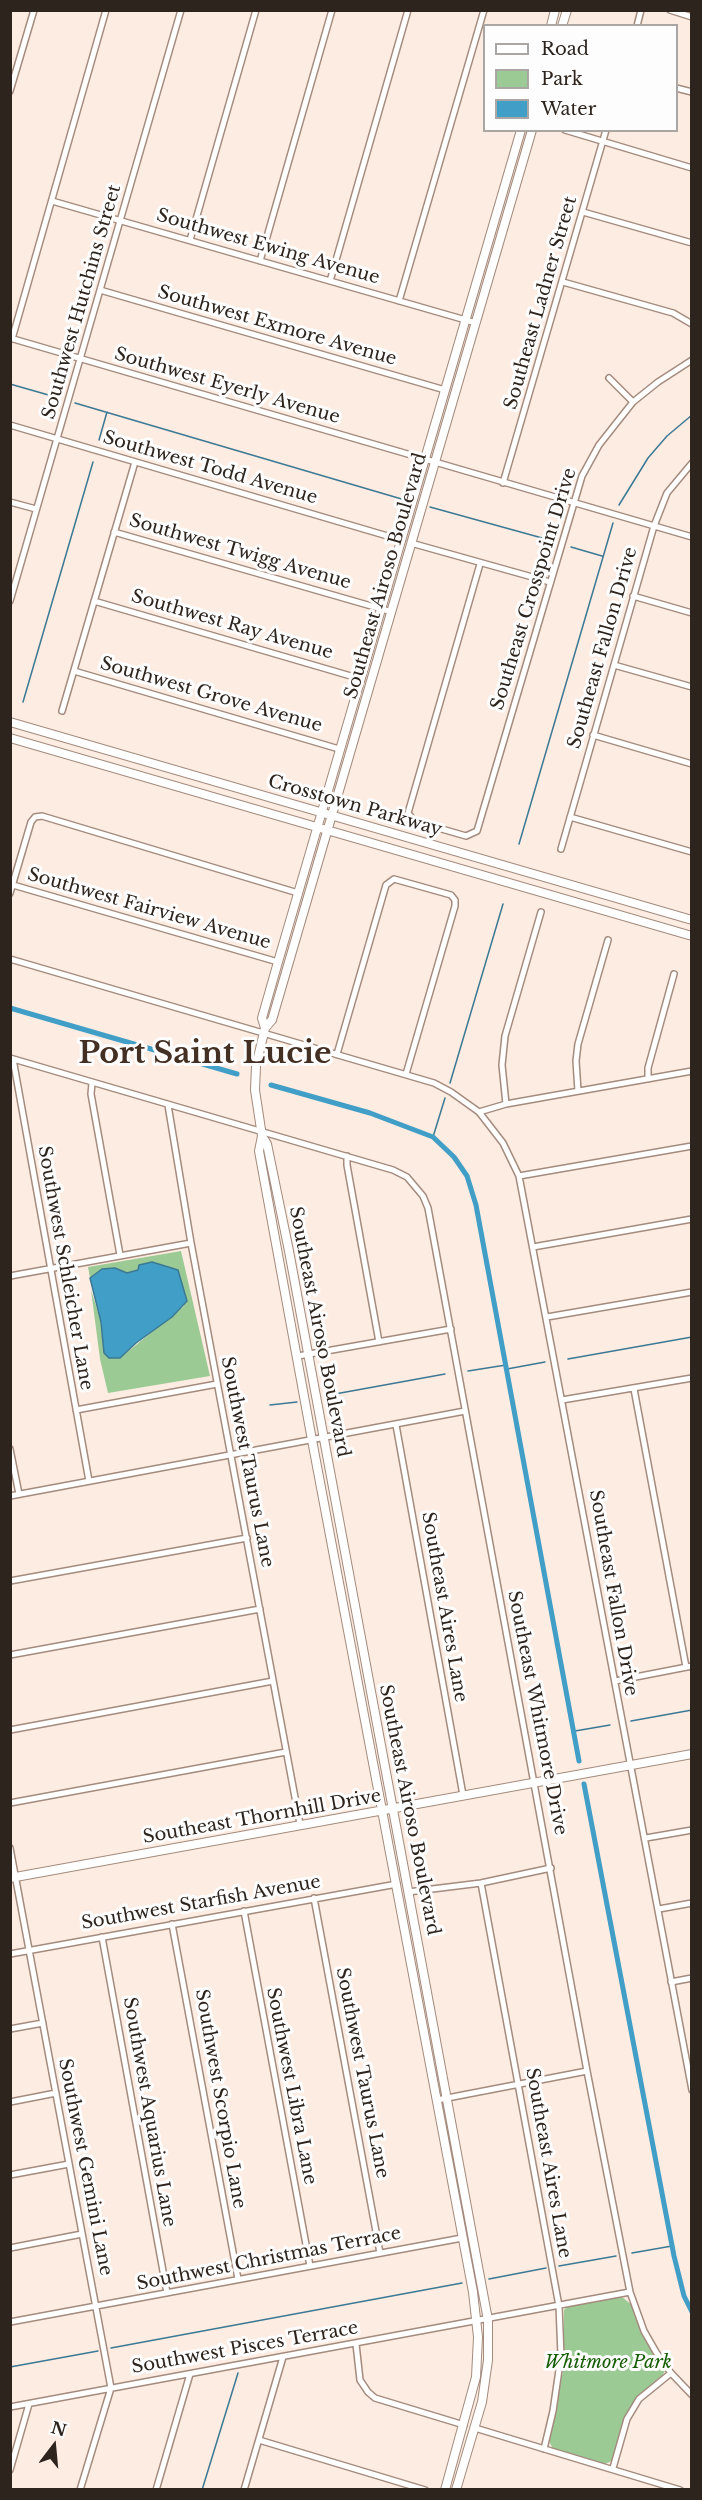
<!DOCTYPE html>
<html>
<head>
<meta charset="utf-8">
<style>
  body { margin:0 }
  #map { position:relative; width:702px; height:2500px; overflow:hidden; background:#fdece2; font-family:"Libre Baskerville",serif }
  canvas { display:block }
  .frame { position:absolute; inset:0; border:12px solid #2e241e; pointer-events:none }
  .legend { position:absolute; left:483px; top:24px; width:195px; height:108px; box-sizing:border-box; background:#fdfdfd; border:2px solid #aaa6a4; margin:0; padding:8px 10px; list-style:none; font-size:18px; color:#2e241e }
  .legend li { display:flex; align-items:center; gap:12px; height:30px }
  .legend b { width:30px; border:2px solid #aaa6a4 }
  .north { position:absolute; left:24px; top:2416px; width:60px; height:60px; -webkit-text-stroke:4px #fdfdfd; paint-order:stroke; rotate:16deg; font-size:16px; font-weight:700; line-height:24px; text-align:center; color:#2e241e }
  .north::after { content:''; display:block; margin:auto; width:21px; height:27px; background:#2e241e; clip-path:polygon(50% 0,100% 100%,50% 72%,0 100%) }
</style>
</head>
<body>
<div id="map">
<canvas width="702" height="2500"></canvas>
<div class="frame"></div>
<ul class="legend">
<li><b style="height:8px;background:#fff"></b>Road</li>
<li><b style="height:16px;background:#9cca95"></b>Park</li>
<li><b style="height:16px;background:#419ec6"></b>Water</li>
</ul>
<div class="north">N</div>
</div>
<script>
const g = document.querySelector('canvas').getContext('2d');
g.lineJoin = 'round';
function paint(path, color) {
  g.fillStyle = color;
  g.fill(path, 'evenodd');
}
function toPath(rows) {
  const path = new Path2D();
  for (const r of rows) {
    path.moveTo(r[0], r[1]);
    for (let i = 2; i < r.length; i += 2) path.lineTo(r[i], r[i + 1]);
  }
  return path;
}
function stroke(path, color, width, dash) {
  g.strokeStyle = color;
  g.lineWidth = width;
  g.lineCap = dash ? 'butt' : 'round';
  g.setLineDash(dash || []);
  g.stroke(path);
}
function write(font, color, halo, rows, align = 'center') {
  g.font = font + ' "Libre Baskerville",serif';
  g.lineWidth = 6;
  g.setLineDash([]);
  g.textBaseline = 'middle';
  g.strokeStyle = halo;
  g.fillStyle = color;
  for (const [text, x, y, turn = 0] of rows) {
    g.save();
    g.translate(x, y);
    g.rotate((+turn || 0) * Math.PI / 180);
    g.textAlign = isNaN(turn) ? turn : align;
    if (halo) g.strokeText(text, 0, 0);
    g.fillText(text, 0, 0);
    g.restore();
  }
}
paint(toPath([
  [181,1251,210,1376,108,1393,100,1359,91,1290,101,1322,104,1353,120,1358,184,1306,138,1270,127,1273,115,1268,102,1269,90,1278,88,1267],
  [622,2297,632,2305,645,2338,665,2371,661,2378,636,2399,627,2415,612,2461,605,2464,553,2449,549,2441,563,2371,564,2310,568,2306]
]), '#9cca95');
const water = toPath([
  [152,1262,178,1270,187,1301,172,1317,136,1343,120,1358,109,1358,104,1353,101,1322,90,1278,102,1269,115,1268,127,1273,138,1270,139,1265,152,1262]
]);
paint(water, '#419ec6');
stroke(water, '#3b7994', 1.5);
stroke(toPath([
  [10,384,59,398],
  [75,403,405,500],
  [99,440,107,412],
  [619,505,648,458,667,436,692,415],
  [430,507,553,541],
  [571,547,602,556],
  [23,702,93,462],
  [519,844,613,523],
  [450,1083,503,904],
  [433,1137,445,1098],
  [568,1359,692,1337],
  [507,1369,545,1362],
  [468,1371,506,1365],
  [324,1396,445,1374],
  [270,1405,297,1402],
  [631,1721,692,1710],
  [575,1731,610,1725],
  [632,2253,672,2246],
  [559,2266,616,2256],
  [489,2279,546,2268],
  [111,2348,462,2283],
  [10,2367,98,2351],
  [202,2490,238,2373]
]), '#3b7994', 1.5);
stroke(toPath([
  [10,1008,237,1074],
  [271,1085,370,1113,433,1137,454,1157,467,1176,476,1205,579,1761],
  [584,1784,674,2256,684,2296,692,2312]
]), '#419ec6', 5);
const street = toPath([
  [670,10,692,17],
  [637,26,641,10],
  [676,88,692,92],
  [10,91,34,10],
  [565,130,692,168],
  [52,201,476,323],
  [583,212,692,243],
  [190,240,256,10],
  [260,261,332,10],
  [330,281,408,10],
  [563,282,673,313,692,324],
  [100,290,445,390],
  [399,301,484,10],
  [10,338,692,537],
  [12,339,106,10],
  [609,378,633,402],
  [10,425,401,540],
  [503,483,606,130],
  [10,502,36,509],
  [114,532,392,612],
  [411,543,550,582],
  [480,564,408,813,414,821,466,836,477,831,582,476,599,445,633,402,658,382,692,360],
  [633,596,692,613],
  [10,601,181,10],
  [94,601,361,679],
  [614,665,692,687],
  [74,671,339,749],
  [62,711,135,462],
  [593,735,692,764],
  [570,817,692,852],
  [561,849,654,526,667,493,692,463],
  [13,885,278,962],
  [10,893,31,822,35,817,42,816,298,893],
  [10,959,434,1083,451,1092,479,1112,503,1143,519,1176,692,2090],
  [337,1054,386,885,394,879,451,895,455,900,455,906,406,1074],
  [10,1058,393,1170,407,1177,423,1196,428,1208,587,2071,630,2292,644,2331,656,2352,671,2373,692,2395],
  [13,1059,89,1481],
  [648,1079,648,1068,674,974],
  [92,1083,91,1094,120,1255],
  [578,1091,576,1061,578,1044,608,940],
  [506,1104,502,1065,505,1036,541,912],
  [168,1105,191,1243,300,1824],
  [479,1112,506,1104,692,1071],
  [347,1156,347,1165,379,1342],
  [519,1176,692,1146],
  [533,1247,692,1219],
  [10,1276,191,1243],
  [547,1317,692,1292],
  [298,1356,451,1329],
  [634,1389,686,1667],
  [562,1400,692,1378],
  [76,1410,217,1384],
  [396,1425,463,1795],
  [10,1449,19,1494],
  [10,1496,465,1411],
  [10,1581,247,1538],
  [10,1655,260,1609],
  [615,1681,692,1666],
  [10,1730,273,1681],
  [10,1803,286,1752],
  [646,1838,692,1830],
  [10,1848,111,2388,80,2490],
  [481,1883,559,2306,561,2356,553,2411,544,2449],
  [408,1892,481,1883,551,1868],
  [314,1898,380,2253],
  [659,1909,692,1903],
  [244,1911,310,2266],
  [172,1924,238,2279],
  [102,1937,167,2293],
  [10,1954,397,1884],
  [671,1982,692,1978],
  [10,2029,43,2023],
  [437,2100,587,2071],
  [10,2102,56,2093],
  [10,2175,69,2164],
  [10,2248,82,2234],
  [10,2322,462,2238],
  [356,2344,360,2380,368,2392,375,2398,464,2425],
  [10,2407,630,2292],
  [475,2428,680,2490],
  [259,2440,425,2490],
  [613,2468,627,2419,639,2399,671,2373],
  [10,2470,29,2404],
  [156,2490,190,2374],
  [244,2490,283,2357]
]);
const secondary = toPath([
  [551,26,555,10],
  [562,26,567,10],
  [10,722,692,920],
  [10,738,692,936],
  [265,1028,262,1018,278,962,521,130],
  [262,1136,267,1144,289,1251,488,2320,488,2360,482,2402,456,2490],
  [10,1878,692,1754],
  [445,2490,476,2377,478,2337,473,2292,312,1440,259,1151,262,1136,255,1090,256,1066,265,1028,272,1020,532,130]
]);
stroke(street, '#a48b7d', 8);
stroke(secondary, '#a48b7d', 10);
stroke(street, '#fff', 5);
stroke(secondary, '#fff', 8);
write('18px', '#2e241e', '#fdfdfd', [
  ["Southwest Ewing Avenue",268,247,16],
  ["Southwest Hutchins Street",82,302,-74],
  ["Southeast Ladner Street",541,303,-74],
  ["Southwest Exmore Avenue",277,326,16],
  ["Southwest Eyerly Avenue",227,386,16],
  ["Southwest Todd Avenue",210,468,16],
  ["Southwest Twigg Avenue",240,552,16],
  ["Southeast Airoso Boulevard",386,576,-74],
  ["Southeast Crosspoint Drive",534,589,-73],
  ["Southwest Ray Avenue",232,625,16],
  ["Southeast Fallon Drive",603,648,-74],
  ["Southwest Grove Avenue",211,695,16],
  ["Crosstown Parkway",355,806,16],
  ["Southwest Fairview Avenue",149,909,16],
  ["Southwest Schleicher Lane",65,1268,80],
  ["Southeast Airoso Boulevard",319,1332,79],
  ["Southwest Taurus Lane",247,1462,79],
  ["Southeast Fallon Drive",613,1593,80],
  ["Southeast Aires Lane",444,1607,80],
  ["Southeast Whitmore Drive",537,1713,79],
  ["Southeast Airoso Boulevard",409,1810,79],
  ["Southeast Thornhill Drive",262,1817,-10],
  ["Southwest Starfish Avenue",201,1903,-10],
  ["Southwest Taurus Lane",362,2073,79],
  ["Southwest Libra Lane",291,2086,79],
  ["Southwest Scorpio Lane",220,2099,80],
  ["Southwest Aquarius Lane",149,2112,80],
  ["Southeast Aires Lane",548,2163,80],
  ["Southwest Gemini Lane",85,2167,79],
  ["Southwest Christmas Terrace",269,2259,-11],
  ["Southwest Pisces Terrace",245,2348,-10]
]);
write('italic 18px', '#135c02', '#fdfdfd', [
  ["Whitmore Park",608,2363]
]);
write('bold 30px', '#442f23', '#fdfdfd', [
  ["Port Saint Lucie",205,1055]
]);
</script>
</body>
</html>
